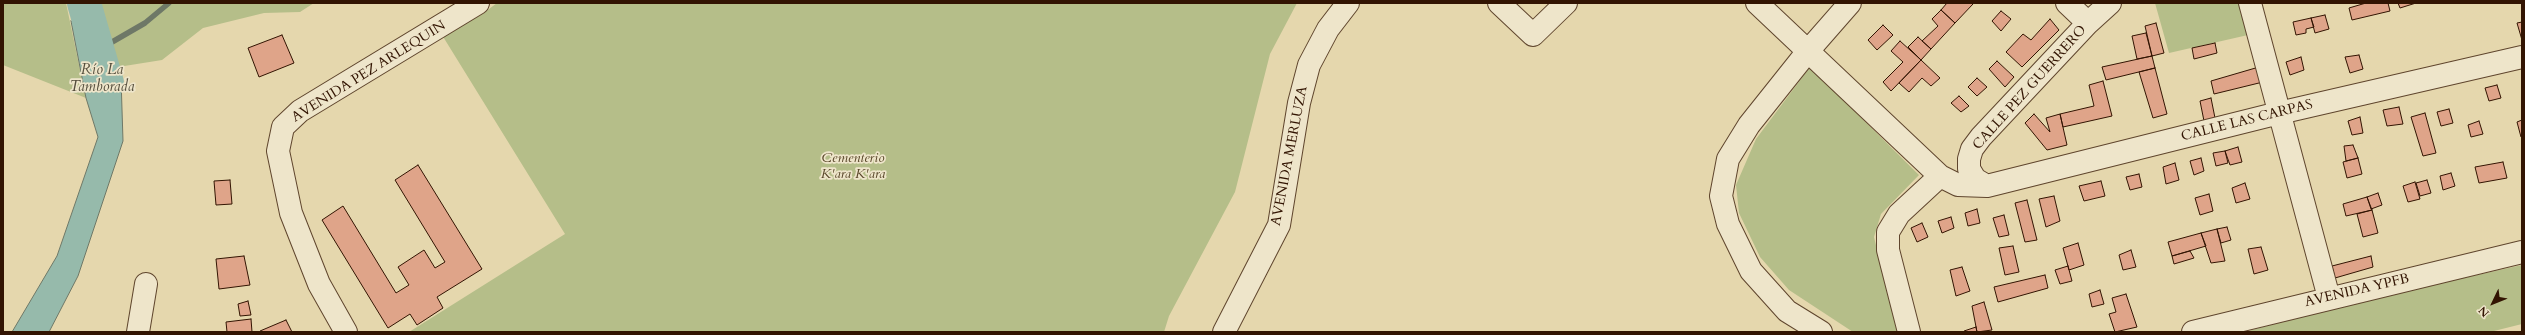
<!DOCTYPE html>
<html>
<head>
<meta charset="utf-8">
<style>
  body { margin:0 }
  #map { position:relative; width:2525px; height:335px; overflow:hidden; background:#e5d7ad; font-family:Cardo,serif }
  canvas { display:block }
  .frame { position:absolute; inset:0; border:4px solid #321402; pointer-events:none }
  .north { position:absolute; left:2473px; top:283px; width:40px; height:40px; -webkit-text-stroke:3px #eee5ca; paint-order:stroke; rotate:227deg; font-size:11px; font-weight:700; line-height:16px; text-align:center; color:#321402 }
  .north::after { content:''; display:block; margin:auto; width:14px; height:18px; background:#321402; clip-path:polygon(50% 0,100% 100%,50% 72%,0 100%) }
</style>
</head>
<body>
<div id="map">
<canvas width="2525" height="335"></canvas>
<div class="frame"></div>
<div class="north">N</div>
</div>
<script>
const g = document.querySelector('canvas').getContext('2d');
g.lineJoin = 'round';
function paint(path, color) {
  g.fillStyle = color;
  g.fill(path, 'evenodd');
}
function toPath(rows) {
  const path = new Path2D();
  for (const r of rows) {
    path.moveTo(r[0], r[1]);
    for (let i = 2; i < r.length; i += 2) path.lineTo(r[i], r[i + 1]);
  }
  return path;
}
function stroke(path, color, width, dash) {
  g.strokeStyle = color;
  g.lineWidth = width;
  g.lineCap = dash ? 'butt' : 'round';
  g.setLineDash(dash || []);
  g.stroke(path);
}
function write(font, color, halo, rows, align = 'center') {
  g.font = font + ' Cardo,serif';
  g.lineWidth = 3.5;
  g.setLineDash([]);
  g.textBaseline = 'middle';
  g.strokeStyle = halo;
  g.fillStyle = color;
  for (const [text, x, y, turn = 0] of rows) {
    g.save();
    g.translate(x, y);
    g.rotate((+turn || 0) * Math.PI / 180);
    g.textAlign = isNaN(turn) ? turn : align;
    if (halo) g.strokeText(text, 0, 0);
    g.fillText(text, 0, 0);
    g.restore();
  }
}
paint(toPath([
  [3,3,66,3,86,98,3,65],
  [99,3,314,3,300,12,264,13,203,28,162,60,118,67],
  [497,3,1297,3,1270,54,1235,192,1169,316,1164,332,409,332,565,234,442,35,481,15],
  [2155,3,2239,3,2248,35,2169,53],
  [1810,67,1919,175,1881,214,1874,237,1897,332,1853,332,1789,290,1760,257,1739,213,1736,185,1756,139],
  [2522,265,2522,324,2490,332,2245,332,2343,305]
]), '#b5be89');
const water = toPath([
  [71,21,114,53,121,78,123,141,78,276,49,332,12,332,57,256,98,137,86,98,71,21]
]);
paint(water, '#96baab');
stroke(water, '#6e7867', 1);
stroke(toPath([
  [100,49,145,23,169,3]
]), '#6e7867', 5.5);
stroke(toPath([
  [84,3,107,83]
]), '#96baab', 34);
const building = toPath([
  [1947,3,1972,3,1973,4,1955,23,1941,10,1947,3],
  [2366,3,2388,3,2390,11,2352,20,2349,8,2366,3],
  [2398,3,2416,3,2400,8,2398,3],
  [1941,10,1955,23,1931,49,1922,41,1938,26,1932,19,1941,10],
  [2001,11,2011,19,2001,31,1992,21,2001,11],
  [2325,15,2329,29,2315,33,2311,18,2325,15],
  [2311,18,2314,27,2306,29,2306,33,2296,35,2293,22,2311,18],
  [2050,19,2059,30,2022,67,2006,52,2023,34,2031,40,2050,19],
  [2522,22,2522,40,2517,23,2522,22],
  [2156,23,2164,53,2152,56,2145,26,2156,23],
  [1883,25,1893,35,1877,50,1868,40,1883,25],
  [2146,33,2152,56,2137,59,2132,36,2146,33],
  [282,35,294,63,259,77,248,48,282,35],
  [1918,37,1931,49,1921,60,1908,47,1918,37],
  [1900,41,1921,60,1891,91,1883,82,1903,62,1891,51,1900,41],
  [2215,43,2217,53,2194,59,2192,48,2215,43],
  [2359,55,2363,69,2350,73,2345,57,2359,55],
  [2152,56,2155,68,2106,80,2102,67,2152,56],
  [2301,57,2304,70,2290,75,2286,62,2301,57],
  [1921,60,1940,78,1931,86,1922,78,1909,92,1899,83,1921,60],
  [1997,61,2014,77,2005,87,1989,69,1997,61],
  [2259,67,2263,82,2214,94,2211,81,2259,67],
  [2155,68,2167,114,2153,118,2139,72,2155,68],
  [1977,78,1987,87,1977,96,1968,87,1977,78],
  [2103,81,2112,116,2063,127,2060,114,2094,106,2089,85,2103,81],
  [2497,85,2501,98,2489,101,2485,88,2497,85],
  [1959,96,1969,106,1961,112,1951,103,1959,96],
  [2211,98,2215,118,2204,121,2200,101,2211,98],
  [2399,107,2403,124,2387,126,2383,110,2399,107],
  [2449,109,2453,123,2441,126,2437,112,2449,109],
  [2425,113,2436,153,2423,156,2411,117,2425,113],
  [2034,114,2050,132,2046,118,2060,114,2067,145,2047,150,2025,123,2034,114],
  [2360,117,2363,133,2352,135,2348,121,2360,117],
  [2522,120,2522,137,2521,137,2517,122,2522,120],
  [2479,121,2483,134,2471,137,2468,125,2479,121],
  [2353,145,2358,158,2346,161,2344,146,2353,145],
  [2238,147,2242,162,2230,165,2225,151,2238,147],
  [2225,151,2228,163,2216,166,2213,153,2225,151],
  [2201,158,2204,171,2194,175,2190,161,2201,158],
  [2358,158,2362,174,2347,178,2343,162,2358,158],
  [2503,162,2507,178,2479,183,2475,167,2503,162],
  [2175,163,2179,180,2166,184,2163,167,2175,163],
  [418,165,482,269,437,297,443,308,417,325,410,314,388,328,322,220,343,206,396,293,409,285,398,267,424,250,435,268,445,262,395,180,418,165],
  [2451,173,2455,186,2443,190,2440,176,2451,173],
  [2139,174,2142,187,2130,190,2126,177,2139,174],
  [230,180,232,204,216,205,214,181,230,180],
  [2427,180,2431,193,2420,196,2416,183,2427,180],
  [2101,181,2105,196,2084,201,2079,186,2101,181],
  [2415,182,2420,199,2408,202,2403,186,2415,182],
  [2245,183,2250,199,2236,203,2232,188,2245,183],
  [2378,193,2382,205,2371,209,2367,197,2378,193],
  [2209,194,2213,211,2200,215,2195,198,2209,194],
  [2054,196,2060,221,2046,227,2039,199,2054,196],
  [2367,197,2372,210,2346,216,2343,204,2367,197],
  [2027,200,2037,240,2025,242,2015,203,2027,200],
  [1977,209,1980,223,1968,226,1965,213,1977,209],
  [2372,210,2378,233,2363,237,2357,214,2372,210],
  [2004,215,2009,235,1999,237,1993,218,2004,215],
  [1951,217,1954,228,1942,233,1938,221,1951,217],
  [1922,223,1928,237,1917,242,1911,228,1922,223],
  [2227,227,2231,240,2221,243,2217,229,2227,227],
  [2217,229,2225,261,2211,263,2201,233,2217,229],
  [2201,233,2206,246,2172,256,2168,242,2201,233],
  [2078,243,2084,265,2069,270,2063,248,2078,243],
  [2013,246,2019,272,2005,275,1999,248,2013,246],
  [2261,247,2268,270,2254,274,2248,249,2261,247],
  [2131,250,2136,267,2123,270,2119,255,2131,250],
  [2190,251,2194,258,2174,264,2172,256,2190,251],
  [244,256,250,285,219,289,216,259,244,256],
  [2371,256,2373,267,2335,278,2332,266,2371,256],
  [2068,266,2072,281,2060,284,2055,270,2068,266],
  [1962,267,1970,291,1956,296,1950,270,1962,267],
  [2045,275,2048,288,1998,302,1994,287,2045,275],
  [2100,290,2104,304,2092,307,2089,294,2100,290],
  [2126,294,2137,327,2115,332,2109,314,2116,312,2112,298,2126,294],
  [248,301,251,315,240,316,238,304,248,301],
  [1984,302,1992,330,1977,332,1972,306,1984,302],
  [251,319,252,332,227,332,226,322,251,319],
  [286,320,292,332,261,332,260,331,286,320],
  [1976,327,1977,332,1964,332,1964,331,1976,327]
]);
paint(building, '#dfa489');
stroke(building, '#321402', 1);
const minor = toPath([
  [1499,3,1533,35,1566,3],
  [1757,3,1940,176,1958,185,1987,186],
  [2067,3,2088,23],
  [2110,3,2088,23,1981,137,1972,149,1969,159,1969,169,1975,179,1987,186,2279,113,2522,57],
  [2250,3,2329,298],
  [138,332,146,284],
  [346,332,319,284,291,213,278,151,283,127,300,111,478,3],
  [1224,332,1279,225,1299,103,1309,65,1328,29,1348,3],
  [1821,332,1787,311,1751,271,1728,224,1721,196,1728,159,1749,125,1808,51,1850,3],
  [1909,332,1888,250,1888,232,1899,214,1940,176],
  [2193,332,2522,252]
]);
stroke(minor, '#5f452d', 24);
stroke(minor, '#eee5ca', 22);
write('14px', '#321402', '#eee5ca', [
  ["AVENIDA PEZ ARLEQUIN",369,72,-32],
  ["CALLE PEZ GUERRERO",2030,88,-48],
  ["CALLE LAS CARPAS",2247,121,-14],
  ["AVENIDA MERLUZA",1290,156,-79],
  ["AVENIDA YPFB",2357,291,-13]
]);
write('italic 14px', '#59472a', '#eee5ca', [
  ["Cementerio",853,159],
  ["K'ara K'ara",853,175]
]);
write('italic 15px', '#554e3d', '#eee5ca', [
  ["Río La",102,71],
  ["Tamborada",102,88]
]);
</script>
</body>
</html>
